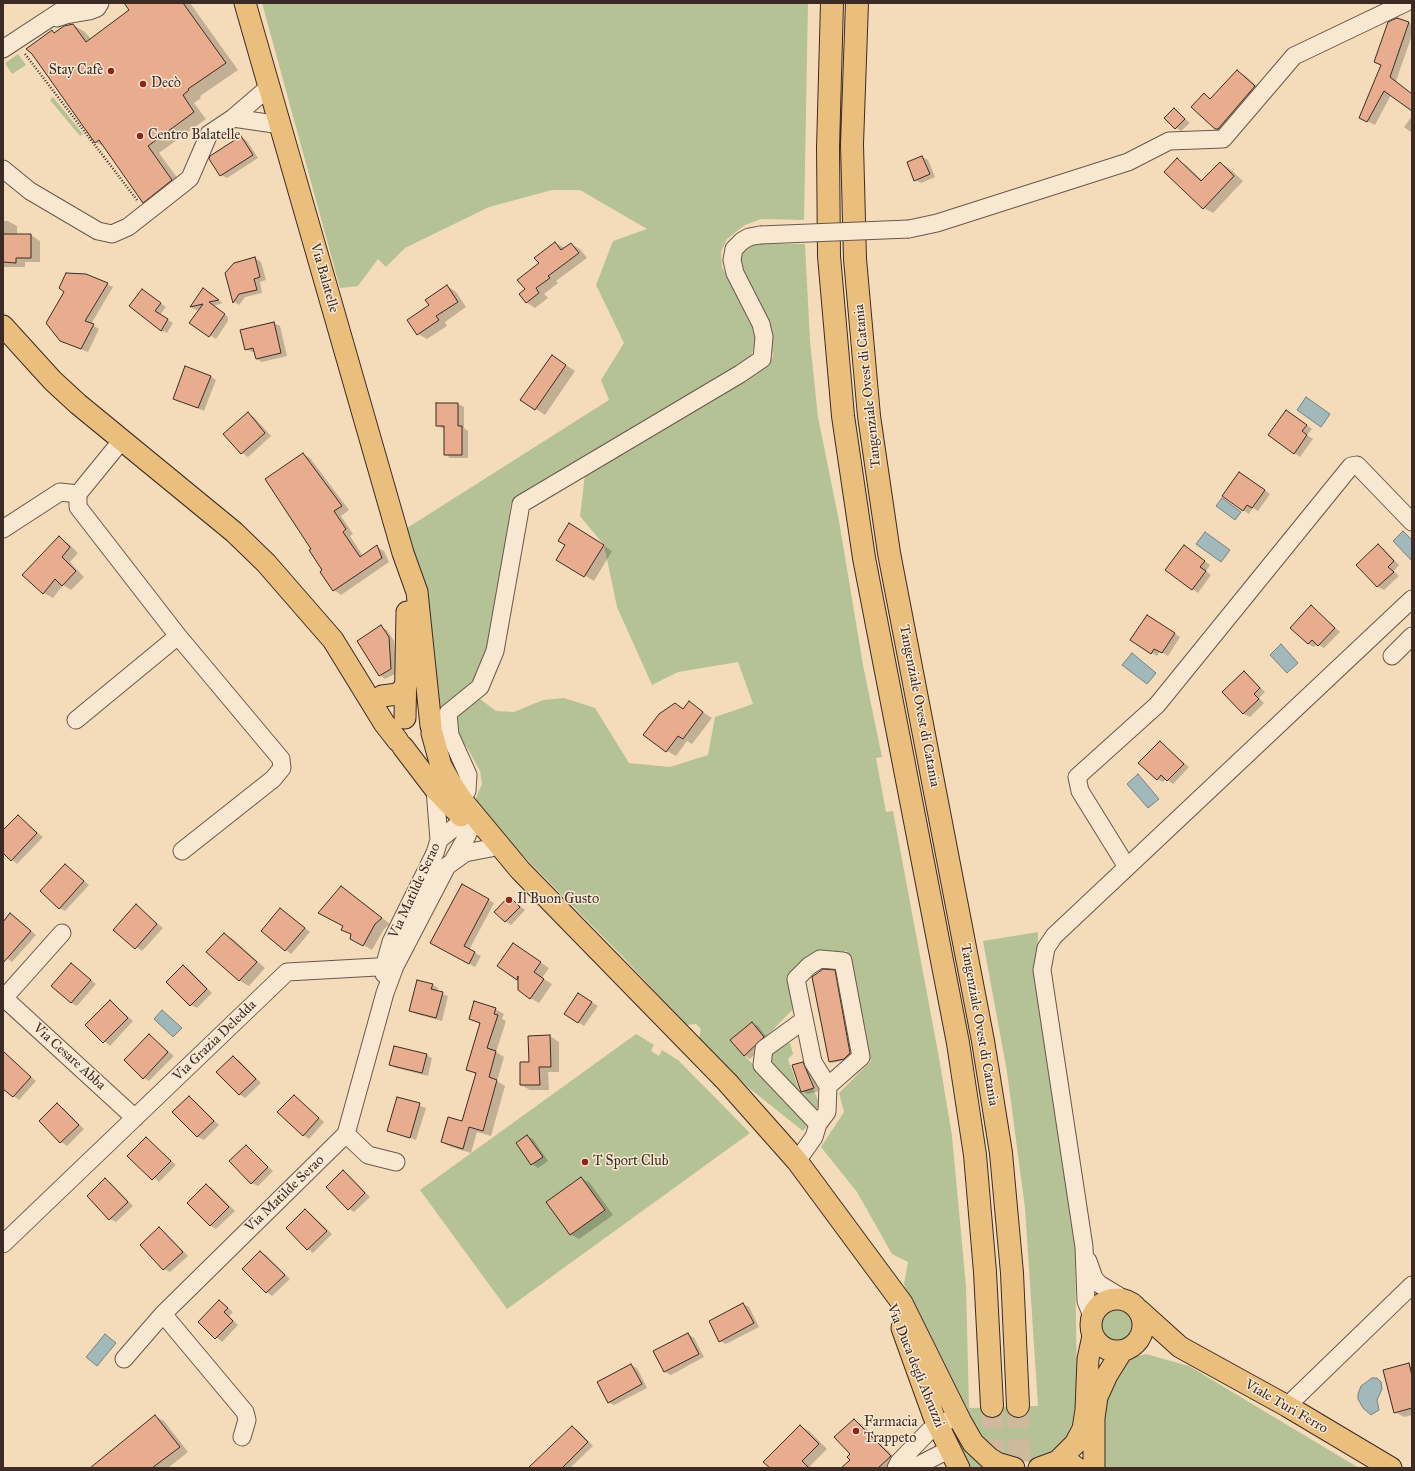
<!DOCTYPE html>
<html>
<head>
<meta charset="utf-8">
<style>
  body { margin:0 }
  #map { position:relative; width:1415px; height:1471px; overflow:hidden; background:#f4dcba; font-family:"IM FELL Great Primer",serif }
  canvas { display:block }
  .frame { position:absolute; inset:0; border:4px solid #3c2b25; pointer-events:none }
</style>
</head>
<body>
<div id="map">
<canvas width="1415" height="1471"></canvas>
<div class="frame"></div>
</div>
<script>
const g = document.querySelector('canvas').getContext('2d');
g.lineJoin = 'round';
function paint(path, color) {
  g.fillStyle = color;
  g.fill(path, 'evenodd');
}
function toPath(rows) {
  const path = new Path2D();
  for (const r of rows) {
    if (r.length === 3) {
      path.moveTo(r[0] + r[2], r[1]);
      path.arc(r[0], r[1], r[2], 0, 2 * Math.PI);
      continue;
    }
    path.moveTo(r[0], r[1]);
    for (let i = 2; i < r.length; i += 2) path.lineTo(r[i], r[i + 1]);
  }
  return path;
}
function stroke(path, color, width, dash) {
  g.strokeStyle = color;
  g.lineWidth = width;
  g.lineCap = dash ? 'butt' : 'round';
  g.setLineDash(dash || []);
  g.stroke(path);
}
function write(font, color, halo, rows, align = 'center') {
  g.font = font + ' "IM FELL Great Primer",serif';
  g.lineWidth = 3;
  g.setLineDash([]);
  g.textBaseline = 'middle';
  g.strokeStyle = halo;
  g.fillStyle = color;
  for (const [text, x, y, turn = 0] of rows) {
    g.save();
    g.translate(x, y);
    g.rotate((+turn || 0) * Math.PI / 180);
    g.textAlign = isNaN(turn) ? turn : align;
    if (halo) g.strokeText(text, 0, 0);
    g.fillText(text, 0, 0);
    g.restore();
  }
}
paint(toPath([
  [262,3,808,3,804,220,761,219,745,225,727,239,721,252,722,267,752,326,756,338,752,354,742,365,511,503,495,620,488,651,475,684,438,709,422,582,407,528,609,400,601,380,624,343,596,285,613,241,647,229,580,190,552,190,489,207,405,248,386,267,378,259,358,286,340,288],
  [18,54,26,65,12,74,5,63],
  [53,97,83,134,80,136,50,100],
  [757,244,805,244,810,341,818,417,839,521,863,665,882,757,876,758,886,812,893,811,939,1058,952,1136,966,1286,969,1408,1038,1406,1025,1208,1007,1072,983,941,1038,932,1037,978,1075,1247,1077,1394,1075,1418,1065,1439,1058,1448,1032,1462,1014,1461,981,1442,909,1297,904,1284,908,1262,892,1254,857,1192,821,1147,844,1112,839,1093,871,1061,847,951,817,953,794,1008,765,1038,752,1022,730,1040,809,1124,803,1131,749,1088,699,1038,701,1029,696,1024,686,1025,624,958,473,805,482,784,480,771,468,749,454,730,458,714,476,696,496,711,514,712,543,700,564,698,595,708,629,763,670,767,708,755,715,717,753,704,738,662,678,672,652,685,617,607,604,545,580,516,585,474,760,371,773,357,771,338,739,262,743,250],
  [636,1034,654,1045,651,1051,659,1056,662,1050,678,1060,750,1133,507,1309,420,1190],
  [785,1039,786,1044,790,1043,793,1054,788,1059,800,1092,813,1088,820,1105,815,1110,769,1061,769,1053],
  [1117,1325,18],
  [1146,1354,1189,1366,1359,1468,1102,1468,1103,1407,1123,1365,1133,1357],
  [953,1427,995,1468,964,1468,947,1432]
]), '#b5c295');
const water = toPath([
  [1306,397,1330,414,1321,427,1297,410,1306,397],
  [1222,498,1241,512,1235,520,1216,506,1222,498],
  [1403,531,1412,540,1412,561,1393,541,1403,531],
  [1205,532,1230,550,1221,562,1196,544,1205,532],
  [1281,644,1298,663,1287,673,1270,655,1281,644],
  [1132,653,1156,673,1147,684,1122,665,1132,653],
  [1138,774,1159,799,1148,808,1127,784,1138,774],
  [162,1010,182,1028,173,1037,154,1019,162,1010],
  [105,1334,116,1343,97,1366,86,1357,105,1334],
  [1372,1378,1377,1378,1381,1382,1382,1389,1377,1400,1379,1410,1371,1415,1363,1408,1358,1399,1358,1394,1361,1386,1372,1378]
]);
paint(water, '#a1b9bb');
stroke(water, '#79807f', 1);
paint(toPath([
  [125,3,190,3,238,70,200,96,201,98,194,103,206,119,159,153,184,187,156,209,143,202,106,148,96,142,52,32,55,34,73,25,85,32,91,39,130,10],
  [1397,19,1412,24,1412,35,1396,81,1412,94,1412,109,1391,95,1375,125,1361,118,1382,66,1375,62],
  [1237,71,1246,76,1263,92,1224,134,1215,128,1204,94,1211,99],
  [1174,109,1190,123,1181,131,1176,128],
  [1412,116,1412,133,1404,127],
  [241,137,247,141,258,158,227,178,221,175],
  [922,157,928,160,935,177,921,183,915,180],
  [1177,160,1186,165,1203,181,1220,163,1229,168,1243,181,1213,213,1204,208],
  [3,221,8,221,17,226,17,235,31,235,40,241,40,262,25,262,25,267,3,267],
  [555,243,565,248,571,244,580,249,587,258,556,281,558,283,544,294,548,298,535,308,526,302,526,289,540,263],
  [255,258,261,262,266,280,260,282,262,293,245,297,239,305,234,302,226,273],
  [107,284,113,287,91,324,99,329,88,352,60,340],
  [447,286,456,292,466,307,445,322,447,326,427,339,418,334,430,306],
  [143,290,166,307,160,315,173,323,167,333,161,330],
  [203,290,223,303,213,306,228,317,228,321,216,339,191,323,201,309,196,310,191,307],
  [274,323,280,326,287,356,262,362,257,359,255,352,252,352,246,349],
  [561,362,575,371,545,415,521,399],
  [210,376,216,380,204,411,174,398],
  [458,404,464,407,464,428,468,431,468,458,450,458,445,454,445,429,437,426],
  [248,414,254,417,271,436,248,457,242,453,225,434],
  [1292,414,1312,429,1307,435,1313,439,1300,457,1269,435],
  [303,454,310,458,349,510,341,516,353,534,350,536,363,556,377,547,384,551,389,562,341,595,334,590,312,549],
  [1240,473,1270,494,1258,511,1253,508,1249,514,1223,496],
  [578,529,612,551,594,581,557,559],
  [59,538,68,543,78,553,70,562,84,577,71,590,63,585,53,598,44,593],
  [1378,545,1384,549,1399,565,1394,571,1399,576,1384,590,1378,587,1357,565],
  [1190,550,1210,565,1206,571,1211,575,1198,593,1167,570],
  [1311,606,1340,632,1324,648,1317,644,1314,647,1308,644],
  [1153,620,1180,637,1168,656,1160,651,1157,656,1132,640],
  [381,627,387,630,394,641,397,673,385,679,380,675],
  [1244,672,1249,676,1265,692,1259,698,1264,703,1250,717,1244,714,1223,692],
  [689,703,712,718,692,744,687,741,676,756,667,751,675,704,684,709],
  [1160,742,1189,767,1173,784,1166,779,1163,782,1157,779],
  [18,816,43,837,17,864,3,852,3,832],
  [65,865,89,885,65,911,59,908],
  [463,886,494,903,469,950,481,956,475,967,431,942],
  [342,887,390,924,384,929,372,950,360,943,345,926],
  [509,897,525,910,511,925,505,921],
  [136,906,163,928,142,951,115,930],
  [281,909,310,932,291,954,262,931],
  [11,915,36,935,12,962,3,955,3,923],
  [224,934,233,939,265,968,249,986,240,981,208,952],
  [513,944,549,968,542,978,552,984,539,1003,530,998,519,980,498,966],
  [71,964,96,984,77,1006,71,1003],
  [183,966,189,969,212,993,197,1008,191,1005],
  [834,971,837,973,852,1055,846,1060,832,1063,830,1061],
  [433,985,438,988,437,992,448,996,442,1021,416,1014,410,1010],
  [579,994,598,1006,584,1026,566,1014],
  [110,1001,133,1021,110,1046,86,1025],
  [495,1009,504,1014,502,1019,506,1021,496,1052,504,1057,497,1081,505,1086,491,1136,477,1132,471,1153,451,1147,442,1142,462,1122,476,1074,467,1069,481,1024,470,1019],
  [752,1023,758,1026,769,1040,750,1059,744,1055],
  [149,1035,174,1056,149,1081,144,1078],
  [550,1036,559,1042,559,1072,548,1072,549,1090,530,1090,521,1085,530,1063],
  [6,1055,36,1081,19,1100,3,1087,3,1059],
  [426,1055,432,1058,428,1076,396,1068,390,1065],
  [233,1057,239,1060,261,1083,245,1098,239,1094],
  [803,1063,809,1066,819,1091,808,1094,802,1091],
  [294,1096,324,1122,309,1139,303,1135],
  [189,1097,195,1101,219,1125,204,1140,198,1137,174,1112],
  [398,1098,426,1108,416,1140,388,1130],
  [57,1104,63,1108,84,1129,67,1146,61,1142,40,1121],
  [527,1136,533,1139,548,1161,538,1168,532,1164],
  [146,1138,176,1165,159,1182,129,1156],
  [246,1146,251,1150,273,1171,258,1186,252,1183,230,1161],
  [343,1172,349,1175,370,1197,354,1212,349,1209],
  [581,1178,590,1183,613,1215,579,1239,570,1234],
  [105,1179,111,1183,133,1206,116,1222,110,1219],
  [206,1185,212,1188,235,1211,216,1229,211,1226,188,1203],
  [306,1210,311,1214,332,1234,313,1253,308,1249],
  [159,1228,165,1232,188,1256,170,1272,164,1269],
  [261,1252,266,1255,290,1279,272,1296,267,1292],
  [220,1301,233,1312,229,1316,238,1325,222,1342,199,1322],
  [743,1304,749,1307,759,1327,726,1344,720,1341],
  [688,1334,694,1338,704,1357,671,1375,665,1372,655,1352],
  [1408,1364,1412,1366,1412,1415,1404,1417,1395,1412],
  [631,1365,637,1368,647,1388,614,1405,608,1402],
  [155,1416,164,1421,188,1452,168,1468,91,1468],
  [854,1420,863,1425,899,1462,893,1468,843,1468,852,1460],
  [800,1426,809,1431,827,1449,810,1466,812,1468,771,1468],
  [572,1427,578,1430,593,1446,570,1468,529,1468]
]), '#0003');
const building = toPath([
  [124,3,183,3,226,63,188,89,189,90,183,95,194,112,148,146,172,180,143,203,99,140,95,143,32,54,26,49,52,30,54,33,64,26,73,24,86,42,129,10,124,3],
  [1397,18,1409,22,1390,77,1412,94,1412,111,1384,91,1367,122,1359,118,1381,65,1374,62,1388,22,1397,18],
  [1237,70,1255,86,1218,129,1215,129,1191,107,1204,93,1210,99,1237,70],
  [1174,108,1185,119,1175,129,1164,118,1174,108],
  [241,136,253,155,220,176,209,159,210,156,241,136],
  [922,156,930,174,914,181,907,162,922,156],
  [1177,158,1201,181,1220,162,1234,176,1203,209,1164,172,1177,158],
  [3,234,31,234,31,258,16,258,16,263,3,262,3,234],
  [555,242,561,250,571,243,579,253,548,276,550,278,536,288,539,293,526,303,519,294,525,289,517,280,539,263,534,258,555,242],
  [255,257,260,277,254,279,257,290,239,294,233,303,225,273,234,263,255,257],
  [66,273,86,274,108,283,85,321,94,324,81,349,60,341,46,323,64,292,59,288,66,273],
  [447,285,458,302,436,316,439,320,417,335,407,320,429,305,425,300,447,285],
  [203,288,219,300,209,302,225,314,209,337,189,323,203,304,190,307,203,288],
  [142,289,161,303,155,311,168,319,161,331,129,306,142,289],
  [274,322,281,353,256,359,253,348,245,350,240,330,274,322],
  [552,355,566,365,535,410,520,400,552,355],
  [185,366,211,376,198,408,173,399,185,366],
  [436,403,458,403,458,426,462,426,462,455,444,455,444,426,436,426,436,403],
  [1286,410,1307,425,1302,431,1307,435,1294,454,1268,435,1286,410],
  [248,412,265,433,241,454,223,434,248,412],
  [303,453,342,506,334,511,346,529,343,532,360,557,377,545,382,558,333,591,320,572,322,570,309,550,311,549,265,479,303,453],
  [1239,472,1265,490,1252,508,1247,505,1243,511,1222,496,1239,472],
  [569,523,604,545,584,577,556,560,565,545,558,541,569,523],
  [59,536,70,547,62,557,76,571,62,586,55,579,43,594,22,575,59,536],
  [1378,544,1394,561,1388,567,1394,572,1377,587,1356,565,1378,544],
  [1184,545,1205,561,1200,567,1206,571,1192,590,1165,570,1184,545],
  [1311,605,1335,628,1318,646,1312,640,1308,644,1290,628,1311,605],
  [1147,615,1175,633,1162,653,1154,649,1151,654,1130,640,1147,615],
  [381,625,389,637,391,669,379,676,357,641,381,625],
  [1244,671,1260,688,1254,694,1259,699,1243,714,1222,692,1244,671],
  [689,701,703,712,683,739,678,736,666,752,643,735,659,714,675,703,683,709,689,701],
  [1160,741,1184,764,1167,781,1161,775,1157,780,1138,763,1160,741],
  [18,815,37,833,11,861,3,853,3,830,18,815],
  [65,864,84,881,59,909,40,891,65,864],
  [462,884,489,899,464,946,475,952,469,964,430,943,462,884],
  [341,886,382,918,375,924,363,946,350,939,351,934,341,930,343,926,318,913,341,886],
  [509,896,520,907,505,922,494,912,509,896],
  [136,904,157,924,135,949,113,930,136,904],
  [280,908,305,928,285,951,261,931,280,908],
  [10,913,31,931,3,963,3,922,10,913],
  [224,933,257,962,239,981,206,952,224,933],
  [513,943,541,962,534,972,544,979,530,999,518,990,518,976,517,980,497,966,513,943],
  [71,963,91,980,71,1003,51,986,71,963],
  [183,965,207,989,190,1006,166,982,183,965],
  [823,969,835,970,850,1053,844,1059,829,1062,812,977,823,969],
  [417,980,433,984,431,989,443,992,436,1018,409,1011,417,980],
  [578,993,592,1002,578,1023,564,1014,578,993],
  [110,1000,128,1018,103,1043,85,1025,110,1000],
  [474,1001,496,1008,494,1014,498,1015,487,1048,496,1051,489,1077,497,1080,483,1131,469,1127,463,1149,441,1142,448,1117,462,1121,476,1073,466,1070,480,1023,469,1019,474,1001],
  [752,1022,764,1037,744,1056,730,1040,752,1022],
  [149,1034,168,1052,143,1079,124,1060,149,1034],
  [550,1035,551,1067,539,1067,540,1085,520,1085,520,1062,529,1062,528,1036,550,1035],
  [394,1046,427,1054,422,1073,389,1065,394,1046],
  [3,1051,31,1077,13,1097,3,1089,3,1051],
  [233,1056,256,1079,239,1095,216,1072,233,1056],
  [803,1062,814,1088,801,1092,792,1065,803,1062],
  [294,1095,319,1118,303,1136,277,1112,294,1095],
  [189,1096,214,1121,197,1137,172,1112,189,1096],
  [397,1097,420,1103,410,1138,387,1131,397,1097],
  [57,1103,79,1125,60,1143,39,1121,57,1103],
  [527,1135,543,1157,531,1165,516,1143,527,1135],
  [146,1137,171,1161,152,1180,127,1156,146,1137],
  [246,1145,268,1167,251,1184,229,1161,246,1145],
  [343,1170,365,1193,348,1210,326,1187,343,1170],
  [581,1177,605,1210,570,1235,546,1202,581,1177],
  [105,1178,128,1202,109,1220,87,1196,105,1178],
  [206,1184,229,1207,210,1226,187,1203,206,1184],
  [305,1209,327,1231,307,1250,286,1228,305,1209],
  [159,1227,183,1252,163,1270,140,1245,159,1227],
  [260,1251,285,1275,266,1293,242,1269,260,1251],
  [219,1300,228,1308,224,1312,233,1321,215,1339,198,1322,219,1300],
  [743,1303,754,1323,719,1342,709,1321,743,1303],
  [688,1333,699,1354,664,1372,653,1351,688,1333],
  [1409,1363,1412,1376,1412,1408,1394,1413,1383,1370,1409,1363],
  [631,1364,642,1384,608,1403,597,1382,631,1364],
  [155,1415,180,1447,152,1468,90,1468,155,1415],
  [854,1419,891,1456,878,1468,841,1468,850,1460,847,1457,850,1454,834,1437,854,1419],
  [800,1425,819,1444,802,1461,809,1468,770,1468,763,1462,800,1425],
  [572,1426,588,1442,562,1468,528,1468,572,1426]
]);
paint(building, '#e8ad8e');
stroke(building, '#3c2b25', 1);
stroke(toPath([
  [992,1406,994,1468],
  [1018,1406,1020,1468]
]), '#cfb99c', 22, [22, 11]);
const minor = toPath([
  [57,18,66,15,89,11,97,8,100,3],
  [3,49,73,3],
  [233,118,281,125],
  [3,169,30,191,98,231,112,234,128,227,184,183,190,178,209,134,233,118,269,87],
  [909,229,937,223,1128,162,1169,141,1223,139,1294,56,1405,3],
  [122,440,78,494,78,507,178,636,281,759,282,768,273,779,182,851],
  [3,529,60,492,78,494],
  [1392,656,1412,636],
  [76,720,178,636],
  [461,799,467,791,468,775,450,735,448,713,480,687,495,651,521,504,740,374,762,359,764,337,761,324,735,273,732,260,734,249,742,241,749,237,760,235],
  [439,840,455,827,462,824,479,827],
  [453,861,467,836,470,826,469,808],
  [1127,867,1080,791,1077,777,1157,705,1351,466,1357,465,1412,522],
  [384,974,384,967,391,942,435,853,439,840,435,789],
  [3,997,135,1118],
  [4,998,62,933],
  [804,1020,764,1049,762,1065,818,1124],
  [346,1134,368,1155,396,1162],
  [797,1161,814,1137,818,1124,827,1112,828,1086,813,1062,796,979,809,966,820,959,843,961,861,1057,828,1086],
  [3,1244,287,972,395,966],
  [1088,1261,1094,1278,1099,1284,1124,1299],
  [163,1314,245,1412,247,1420,242,1437],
  [1092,1316,1086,1301,1084,1247,1042,970,1046,948,1054,936,1412,599],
  [124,1359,163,1314,346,1134,385,993,395,966,447,866,465,853,491,848],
  [1287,1406,1412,1285],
  [896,1468,899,1462,929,1431,949,1420,954,1419,961,1422],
  [913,1468,950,1449]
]);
const major = toPath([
  [245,3,403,553,417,592,431,726],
  [3,326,53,381,78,404,234,532,266,563,333,640,384,723,398,741],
  [382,696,398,694,406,686],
  [405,718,407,612],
  [432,733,441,766,450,782,461,799,520,870,727,1082,797,1161,902,1303,961,1422,973,1443,989,1458,997,1463,1014,1468],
  [403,747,435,789,461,816],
  [1117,1325,26],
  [1139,1310,1180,1347,1287,1406,1391,1468],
  [902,1328,934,1417,959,1468],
  [1058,1461,1075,1444,1083,1429,1086,1410,1088,1359,1093,1336],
  [1039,1468,1058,1461,1070,1463,1077,1468],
  [1094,1468,1094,1418,1097,1397,1107,1375,1122,1351]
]);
const highway = toPath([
  [832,3,828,148,829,256,843,416,864,558,958,1043,975,1155,985,1272,992,1406],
  [857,3,852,144,855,259,869,416,889,553,983,1041,1001,1153,1012,1273,1018,1406]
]);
stroke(minor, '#6a574a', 19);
stroke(major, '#3c2b25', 23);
stroke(highway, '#3c2b25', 24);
stroke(toPath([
  [25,54,137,200]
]), '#3c2b25', 2.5, [1, 2]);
stroke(minor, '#f8e8d2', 17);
stroke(major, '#eabe7d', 21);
stroke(highway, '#eabe7d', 22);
const minorBridge = toPath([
  [760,235,909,229]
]);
stroke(minorBridge, '#6a574a', 19, []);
stroke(minorBridge, '#f8e8d2', 17);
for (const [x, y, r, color] of [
  [111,71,4,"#8f2418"],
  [143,84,4,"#8f2418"],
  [140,136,4,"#8f2418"],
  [509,900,4,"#8f2418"],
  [585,1162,4,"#8f2418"],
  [856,1431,4,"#8f2418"]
]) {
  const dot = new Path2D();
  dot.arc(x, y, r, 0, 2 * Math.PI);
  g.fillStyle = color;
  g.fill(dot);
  stroke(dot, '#f8e8d2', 1.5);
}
write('14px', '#3c2b25', '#f8e8d2', [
  ["Stay Cafè",103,71,"right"],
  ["Decò",151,84],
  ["Centro Balatelle",148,136],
  ["Il Buon Gusto",517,900],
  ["T Sport Club",593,1162],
  ["Farmacia",864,1423],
  ["Trappeto",864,1439]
], 'left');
write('14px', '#3c2b25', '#f8e8d2', [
  ["Via Balatelle",324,278,74],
  ["Tangenziale Ovest di Catania",868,386,-96],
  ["Tangenziale Ovest di Catania",919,706,79],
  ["Via Matilde Serao",415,891,-65],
  ["Tangenziale Ovest di Catania",979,1025,80],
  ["Via Grazia Deledda",215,1041,-44],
  ["Via Cesare Abba",69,1057,42],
  ["Via Matilde Serao",285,1194,-44],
  ["Via Duca degli Abruzzi",915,1366,68],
  ["Viale Turi Ferro",1286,1407,30]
]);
</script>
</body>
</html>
